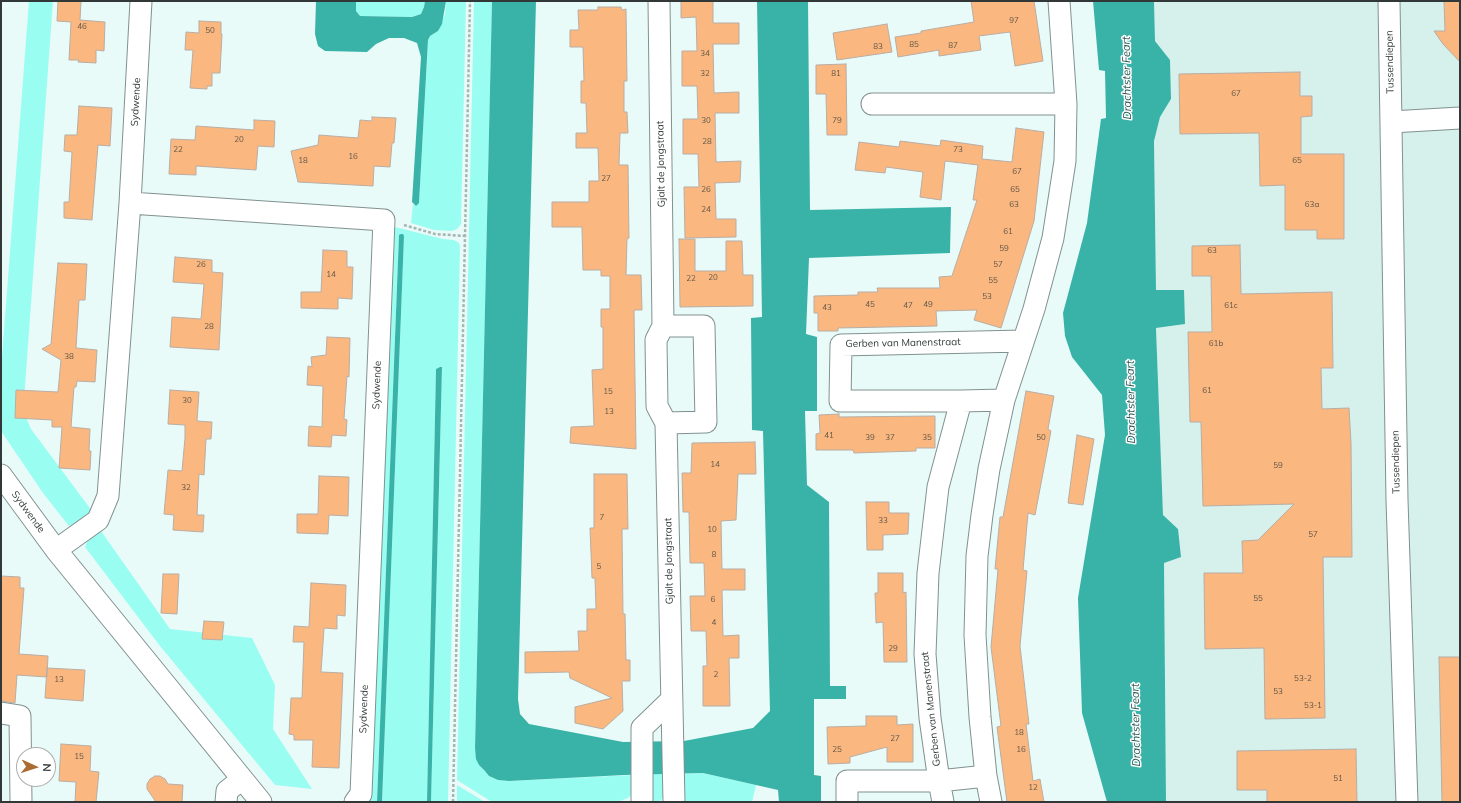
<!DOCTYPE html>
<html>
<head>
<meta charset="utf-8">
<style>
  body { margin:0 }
  #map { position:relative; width:1461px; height:803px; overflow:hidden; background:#e9fbf8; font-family:Mulish,sans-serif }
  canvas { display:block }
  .frame { position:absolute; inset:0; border:2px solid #313837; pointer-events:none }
  .north { position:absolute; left:16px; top:747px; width:40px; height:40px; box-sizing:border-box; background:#fff; border:1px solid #adafaf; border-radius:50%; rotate:93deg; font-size:11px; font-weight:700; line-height:16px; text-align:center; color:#313837 }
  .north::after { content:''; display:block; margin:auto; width:14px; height:18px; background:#aa6c32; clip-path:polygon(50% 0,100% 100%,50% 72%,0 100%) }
</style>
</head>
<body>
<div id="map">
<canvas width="1461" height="803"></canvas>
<div class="frame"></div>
<div class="north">N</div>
</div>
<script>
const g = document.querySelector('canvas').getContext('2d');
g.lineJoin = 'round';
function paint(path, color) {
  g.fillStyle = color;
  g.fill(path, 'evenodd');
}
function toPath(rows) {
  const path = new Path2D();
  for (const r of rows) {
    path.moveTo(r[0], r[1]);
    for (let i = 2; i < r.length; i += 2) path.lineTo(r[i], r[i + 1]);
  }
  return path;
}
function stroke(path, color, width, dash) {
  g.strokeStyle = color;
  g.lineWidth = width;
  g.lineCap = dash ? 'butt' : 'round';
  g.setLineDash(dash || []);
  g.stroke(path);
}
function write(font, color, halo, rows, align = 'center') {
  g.font = font + ' Mulish,sans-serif';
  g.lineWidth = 3;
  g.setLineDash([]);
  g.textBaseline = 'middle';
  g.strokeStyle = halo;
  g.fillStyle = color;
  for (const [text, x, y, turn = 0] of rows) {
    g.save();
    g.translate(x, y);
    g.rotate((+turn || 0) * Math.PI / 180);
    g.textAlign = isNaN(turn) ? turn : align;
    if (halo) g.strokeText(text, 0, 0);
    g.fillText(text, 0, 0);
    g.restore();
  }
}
paint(toPath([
  [1154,1,1460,1,1460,802,1166,802,1164,563,1178,529,1163,515,1156,328,1185,324,1156,290,1154,141,1160,117,1171,99,1170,60,1155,41]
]), '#d6f0ec');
paint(toPath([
  [29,1,53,1,24,400,24,413,31,429,92,511,77,523,69,526,43,493,1,431,1,370],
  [356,1,425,1,424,7,421,14,412,17,360,16,356,11],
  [446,1,466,1,461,224,457,229,452,231,434,230,411,223,413,204,416,206,419,203,428,40,430,36,438,31,445,14],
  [474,1,492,1,475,748,479,765,489,776,498,780,509,781,633,775,633,791,631,795,628,798,620,801,492,802,457,780],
  [391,226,443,239,454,240,459,243,460,246,448,802,431,802,442,367,440,367,436,369,427,802,382,802,404,236,399,235,377,802,366,802],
  [101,531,170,629,252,638,275,685,273,729,312,789,275,785,160,646,85,547,88,540],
  [703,773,756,785,752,802,684,802,683,774],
  [649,774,667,774,665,796,659,802,651,802],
  [457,785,485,802,457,802]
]), '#9afdf2');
paint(toPath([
  [316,1,356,1,356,11,360,16,412,17,421,14,424,7,425,1,446,1,442,24,438,31,430,36,428,40,419,203,416,206,412,202,421,57,417,43,404,38,389,38,376,44,367,52,325,51,318,46,315,34],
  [492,1,536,1,518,699,520,714,529,724,623,742,684,741,753,728,770,711,763,431,752,430,751,318,762,317,757,1,808,1,810,210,951,207,950,253,809,258,806,334,817,337,817,411,805,411,807,485,829,502,830,686,846,686,846,699,814,699,814,775,821,776,821,802,779,802,778,790,703,773,624,775,509,781,498,780,489,776,484,770,479,765,476,759,475,748],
  [1093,1,1154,1,1155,41,1170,60,1171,99,1160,117,1154,141,1156,290,1184,290,1185,324,1156,328,1163,515,1178,529,1181,557,1164,563,1166,802,1107,802,1082,713,1078,598,1105,435,1102,395,1072,357,1065,336,1063,313,1087,223,1101,119,1106,118,1105,71,1099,70],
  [401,234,403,234,404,236,382,802,377,802,399,235],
  [440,367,442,367,431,802,427,802,436,369]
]), '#39b3a8');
const building = toPath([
  [58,1,81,1,80,20,105,22,104,51,96,50,96,63,78,62,79,60,69,60,71,22,57,21,58,1],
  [681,1,713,1,713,23,739,23,739,44,713,44,714,93,739,92,739,113,715,113,716,162,741,161,740,182,715,183,716,219,736,219,736,237,685,238,684,187,699,187,698,154,683,154,683,119,698,119,697,86,682,86,682,51,697,51,696,17,681,18,681,1],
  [971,1,1034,1,1043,61,1015,66,1010,32,979,36,981,50,939,56,939,50,898,57,895,37,921,33,921,31,974,22,971,1],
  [1444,1,1460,1,1460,62,1443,44,1434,31,1445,31,1444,1],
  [598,7,621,7,622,10,626,9,627,81,624,81,624,112,627,112,628,133,620,133,619,165,628,165,629,238,627,239,626,275,641,275,642,310,634,310,636,449,570,443,571,427,594,426,592,370,603,369,603,327,601,327,601,309,610,309,610,276,601,276,601,270,583,270,582,227,552,227,552,202,589,202,589,181,599,181,598,148,576,148,576,133,587,133,586,103,581,103,581,81,584,81,583,47,570,47,570,30,579,30,578,10,598,10,598,7],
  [199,21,221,22,221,34,222,34,220,73,212,73,212,86,207,86,207,89,190,88,193,50,185,50,186,32,199,33,199,21],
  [887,24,892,52,837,60,833,33,887,24],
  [846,64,847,135,827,135,826,94,816,94,816,65,846,64],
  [1300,72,1300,96,1312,96,1312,116,1301,117,1301,154,1344,154,1344,239,1317,239,1317,230,1285,230,1285,185,1260,186,1259,133,1180,134,1179,74,1300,72],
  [79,106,112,108,110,146,98,145,92,220,64,218,64,202,69,202,72,152,64,151,65,135,77,135,79,106],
  [372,117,396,118,394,143,392,143,390,167,374,166,373,186,298,182,291,151,318,145,319,135,358,138,360,120,372,121,372,117],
  [254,120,275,121,274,147,258,146,256,170,196,166,196,175,169,174,171,139,195,140,196,126,254,130,254,120],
  [1016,128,1044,132,1034,221,1001,328,974,320,977,310,936,311,937,326,838,328,838,331,818,331,818,313,814,313,814,296,858,295,858,292,878,292,877,288,940,288,939,277,952,276,977,200,973,200,978,165,945,161,941,200,920,197,923,172,886,167,885,173,855,170,859,142,899,147,900,141,940,146,941,140,983,146,982,159,1012,162,1016,128],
  [679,239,695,239,695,271,726,271,726,241,742,241,743,275,753,275,753,306,680,307,679,239],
  [1240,245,1241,294,1332,292,1333,368,1321,368,1322,409,1349,408,1351,443,1352,557,1323,557,1325,718,1265,719,1264,648,1205,649,1204,573,1243,573,1242,541,1258,540,1294,504,1203,506,1201,422,1190,422,1188,332,1212,332,1211,276,1192,276,1192,246,1240,245],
  [323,250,347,251,347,267,353,267,352,299,338,298,338,309,301,308,301,292,321,292,323,250],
  [175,257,212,260,212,272,223,273,219,350,170,347,172,317,201,319,204,284,173,282,175,257],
  [58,263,87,264,85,300,79,300,76,348,97,350,95,382,77,381,76,387,74,387,71,427,90,429,89,451,91,451,90,470,59,468,62,427,52,427,52,420,15,418,16,390,58,392,61,360,42,349,51,344,58,263],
  [327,337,350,338,349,377,347,376,344,419,347,420,346,436,332,435,331,447,308,446,309,426,322,427,323,386,307,385,308,366,312,367,311,357,326,355,327,337],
  [170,390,199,392,197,421,212,422,211,439,206,439,204,475,199,474,197,515,204,515,203,532,173,530,174,515,164,514,168,470,182,471,185,438,185,425,168,424,170,390],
  [1026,391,1054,396,1048,429,1051,431,1035,515,1028,513,1023,570,1027,571,1020,646,1029,724,1026,724,1033,781,1040,779,1044,802,1007,802,997,727,1001,726,991,647,998,569,995,569,1000,517,1003,517,1026,391],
  [839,414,839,417,935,416,935,448,916,448,916,451,854,453,853,450,816,450,816,434,820,433,819,415,839,414],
  [1077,435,1094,439,1083,505,1068,503,1077,435],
  [755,442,756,474,738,474,736,520,721,521,722,569,745,569,745,590,722,590,723,636,739,635,739,658,729,658,730,706,703,706,703,666,707,666,706,631,691,631,690,596,705,596,704,563,690,563,689,512,683,512,682,473,691,473,692,443,755,442],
  [594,474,627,474,628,529,622,529,623,614,625,614,626,660,630,660,630,681,622,681,623,711,603,729,575,723,575,707,612,698,570,678,569,672,525,673,525,652,579,651,578,631,587,631,587,609,596,609,595,578,592,578,590,528,594,528,594,474],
  [319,476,349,477,348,516,329,515,328,534,297,533,297,514,318,514,319,476],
  [866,502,889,502,889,513,909,513,908,534,883,535,883,550,867,550,866,502],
  [878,573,903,573,903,593,906,592,907,662,884,662,883,622,876,623,875,593,878,593,878,573],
  [163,574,179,574,177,614,161,613,163,574],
  [1,576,20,577,20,588,24,588,19,654,48,656,47,677,17,675,15,703,1,701,1,576],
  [311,583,346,585,345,616,337,615,337,629,324,628,321,672,343,673,339,768,312,767,313,740,294,740,294,735,289,734,291,698,302,698,304,642,293,642,294,626,309,627,311,583],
  [204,621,224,622,222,640,202,639,204,621],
  [1439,657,1460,657,1460,802,1442,802,1439,657],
  [47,668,85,670,83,701,45,698,47,668],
  [866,716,897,716,897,725,913,724,913,762,887,762,887,747,850,757,850,763,828,764,827,727,866,726,866,716],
  [61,744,91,746,90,771,99,772,96,802,75,802,76,782,59,781,61,744],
  [1356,749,1357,802,1267,802,1267,790,1237,790,1237,751,1356,749],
  [155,776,160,776,165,779,168,784,183,785,182,802,156,802,147,789,147,784,150,779,155,776]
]);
paint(building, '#fab77f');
stroke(building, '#b9ada4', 1);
const street = toPath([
  [659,1,663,326,656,340,657,406,666,423,674,802],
  [1389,1,1397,500,1407,802],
  [872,104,1066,104],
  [1391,122,1460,118],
  [130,203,384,220,361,794,355,802],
  [663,326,704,326,706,422,666,423],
  [961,401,840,401,841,345,1023,341],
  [1,475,56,550,261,802],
  [56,550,98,520,108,496,130,203,141,1],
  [1,713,20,716,21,802],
  [986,776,939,781,930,718,925,654,928,573,938,487,961,401,1004,400],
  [226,802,227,791,241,780],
  [642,802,642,728,671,700],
  [847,802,847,781,939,781,943,802],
  [991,802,986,776,980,717,975,635,977,556,982,515,989,469,1004,400,1034,309,1053,238,1065,161,1066,104,1059,1]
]);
stroke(street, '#81918f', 23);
stroke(toPath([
  [404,225,435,234,465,236],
  [453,802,470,1]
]), '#a7b5b2', 2.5, [3, 2]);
stroke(street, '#fff', 21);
write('8px', '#635849', null, [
  ["97",1014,21],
  ["46",82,27],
  ["50",210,31],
  ["85",914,45],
  ["87",953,46],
  ["83",878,47],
  ["34",705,54],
  ["32",705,74],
  ["81",836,74],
  ["67",1236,94],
  ["30",706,121],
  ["79",837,121],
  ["20",239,140],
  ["28",707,142],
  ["22",178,150],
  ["73",958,150],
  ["16",353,157],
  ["18",303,161],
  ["65",1297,161],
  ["67",1017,172],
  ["27",606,179],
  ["26",706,190],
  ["65",1015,190],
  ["63",1014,205],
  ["63a",1312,205],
  ["24",706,210],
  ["61",1008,232],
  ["59",1004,249],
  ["63",1212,251],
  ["26",201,265],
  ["57",998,265],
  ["14",331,275],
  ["20",713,278],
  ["22",691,279],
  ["55",993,281],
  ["53",987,297],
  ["45",870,305],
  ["49",928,305],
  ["47",908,306],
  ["61c",1231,306],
  ["43",827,308],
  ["28",209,327],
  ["61b",1216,344],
  ["38",69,357],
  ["61",1207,391],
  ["15",608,392],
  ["30",187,401],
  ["13",609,412],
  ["41",829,436],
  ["39",870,438],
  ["37",890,438],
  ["35",927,438],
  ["50",1041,438],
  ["14",715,465],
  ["59",1278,466],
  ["32",186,488],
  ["7",602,518],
  ["33",883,521],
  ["10",712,530],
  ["57",1313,535],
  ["8",714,555],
  ["5",599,567],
  ["55",1258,599],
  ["6",713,600],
  ["4",714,623],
  ["29",893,649],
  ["2",716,675],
  ["53-2",1303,679],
  ["13",59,680],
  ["53",1278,692],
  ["53-1",1313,706],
  ["18",1019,733],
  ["27",895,739],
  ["25",837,750],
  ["16",1021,750],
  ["15",79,757],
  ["51",1338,779],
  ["12",1033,788]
]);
write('10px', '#313837', '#fff', [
  ["Tussendiepen",1390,62,-91],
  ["Sydwende",136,102,-87],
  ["Gjalt de Jongstraat",661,164,-91],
  ["Gerben van Manenstraat",903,343,-1],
  ["Sydwende",377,385,-88],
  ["Tussendiepen",1396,462,-91],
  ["Sydwende",28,512,54],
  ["Gjalt de Jongstraat",669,561,-91],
  ["Sydwende",364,709,-88],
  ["Gerben van Manenstraat",931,709,-96]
]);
write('italic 11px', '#21534e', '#fff', [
  ["Drachtster Feart",1127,78,-91],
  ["Drachtster Feart",1131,402,-91],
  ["Drachtster Feart",1136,725,-91]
]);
</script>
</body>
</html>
